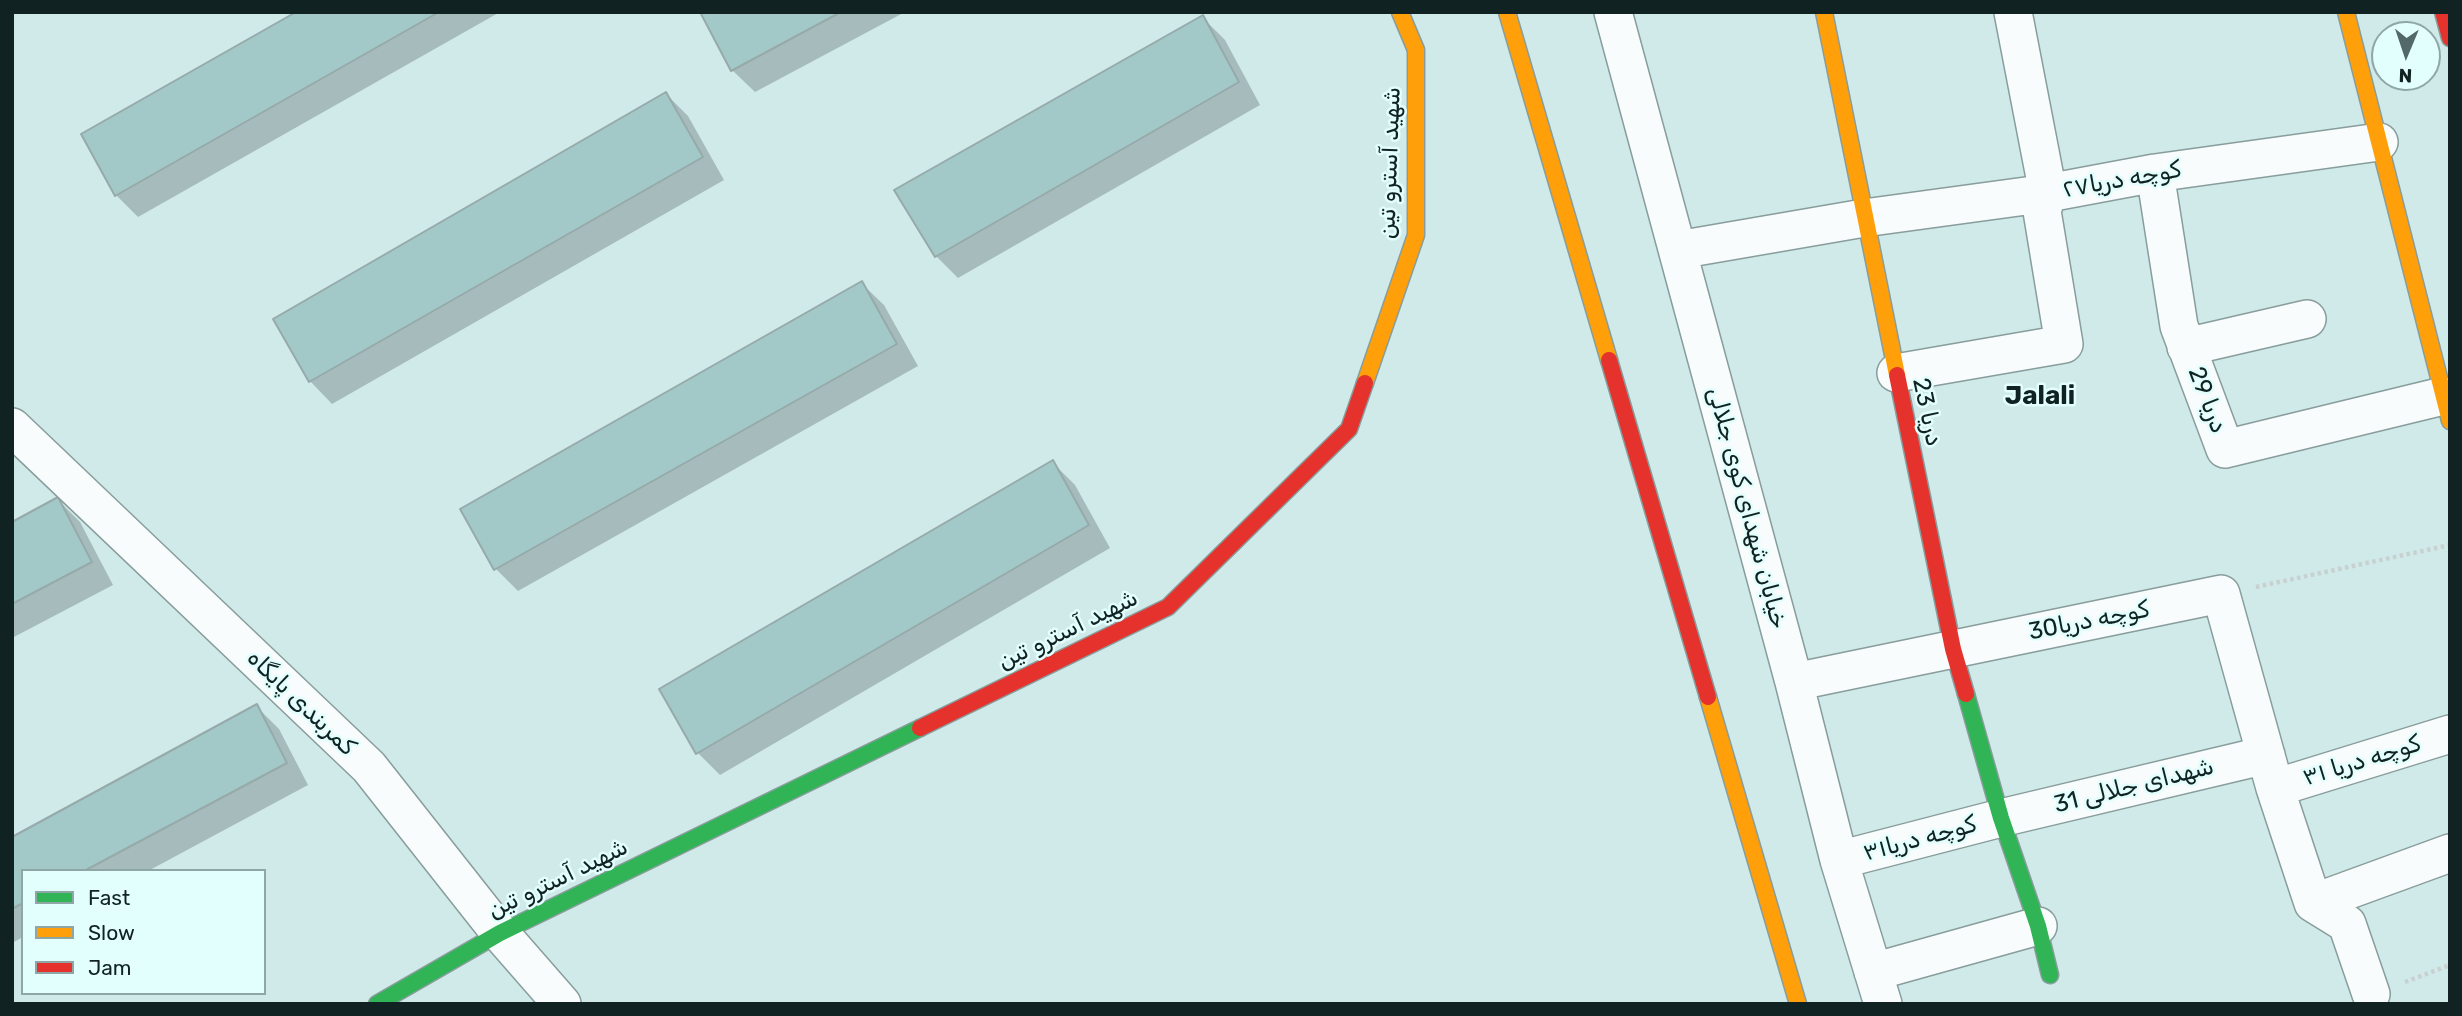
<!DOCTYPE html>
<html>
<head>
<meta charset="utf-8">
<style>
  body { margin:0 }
  #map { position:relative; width:2462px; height:1016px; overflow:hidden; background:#d0eaea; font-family:Rubik,sans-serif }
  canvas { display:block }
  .frame { position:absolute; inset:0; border:14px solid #102222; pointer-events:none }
  .legend { position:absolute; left:21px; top:869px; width:245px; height:126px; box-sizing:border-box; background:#e2fefd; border:2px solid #8ea6a5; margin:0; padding:9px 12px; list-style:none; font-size:21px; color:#102222 }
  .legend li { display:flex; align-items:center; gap:14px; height:35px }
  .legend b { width:35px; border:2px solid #8ea6a5 }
  .north { position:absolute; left:2371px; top:21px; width:70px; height:70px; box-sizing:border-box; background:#e2fefd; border:2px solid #8ea6a5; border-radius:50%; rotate:182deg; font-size:19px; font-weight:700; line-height:28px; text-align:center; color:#102222 }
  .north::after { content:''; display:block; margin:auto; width:24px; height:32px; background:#536868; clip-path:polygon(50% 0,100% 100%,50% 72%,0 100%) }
</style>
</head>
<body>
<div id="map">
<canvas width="2462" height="1016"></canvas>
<div class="frame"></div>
<ul class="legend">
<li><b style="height:9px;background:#30b455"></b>Fast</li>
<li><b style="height:9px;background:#ff9f0a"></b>Slow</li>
<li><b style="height:9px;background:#e5322d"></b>Jam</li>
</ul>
<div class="north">N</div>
</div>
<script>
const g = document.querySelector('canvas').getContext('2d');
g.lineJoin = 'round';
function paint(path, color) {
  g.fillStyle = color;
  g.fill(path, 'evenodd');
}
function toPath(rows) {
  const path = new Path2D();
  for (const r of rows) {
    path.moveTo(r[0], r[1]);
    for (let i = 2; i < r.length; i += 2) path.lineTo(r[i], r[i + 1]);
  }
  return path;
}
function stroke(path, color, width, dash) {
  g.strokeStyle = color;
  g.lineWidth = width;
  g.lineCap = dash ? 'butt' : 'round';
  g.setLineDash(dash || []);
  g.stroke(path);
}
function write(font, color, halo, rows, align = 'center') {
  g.font = font + ' Rubik,Cairo,sans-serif';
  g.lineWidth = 5;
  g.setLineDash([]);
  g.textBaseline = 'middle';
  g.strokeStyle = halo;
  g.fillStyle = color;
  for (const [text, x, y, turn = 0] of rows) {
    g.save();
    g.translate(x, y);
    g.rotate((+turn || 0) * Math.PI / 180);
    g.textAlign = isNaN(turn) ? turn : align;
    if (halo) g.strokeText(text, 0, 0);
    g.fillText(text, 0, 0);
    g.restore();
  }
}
paint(toPath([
  [300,12,500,12,138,217,116,195],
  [704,12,905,12,755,92,732,70,701,14],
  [1203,18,1225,40,1260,105,958,278,936,256],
  [666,94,688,116,724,180,332,404,310,381,276,319],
  [861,283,884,305,918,366,518,591,496,569],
  [1053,463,1075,485,1110,548,720,775,698,753],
  [58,500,80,522,113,585,12,638,12,524],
  [256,706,279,729,308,785,148,871,23,871,23,937,12,943,12,839]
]), '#0003');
const building = toPath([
  [296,12,439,12,115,196,81,134,296,12],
  [700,12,841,12,731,71,700,12],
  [1203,15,1239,82,935,257,894,190,1203,15],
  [666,92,703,157,309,382,273,319,666,92],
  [862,281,897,344,494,570,460,509,862,281],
  [1053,460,1089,525,696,754,659,689,1053,460],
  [58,497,92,562,12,604,12,522,58,497],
  [257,704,287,763,84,871,23,871,23,903,12,909,12,837,257,704]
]);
paint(building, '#a3c8c8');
stroke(building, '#96aaaa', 2);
const street = toPath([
  [1613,12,1794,682,1839,860,1883,1004],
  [2155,173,2179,326,2225,449,2443,396],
  [1678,250,1864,218,2048,193,2155,173,2379,142],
  [2186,347,2307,319],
  [1896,373,2064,344,2042,211,2048,193,2013,12],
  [12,427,369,767,500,933,562,1004],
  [1794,682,2221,594,2275,788,2313,903,2347,924,2371,994],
  [2275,788,2450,734],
  [1839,860,2001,818,2266,755],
  [2313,903,2450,853],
  [1873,972,2038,926]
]);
const fast = toPath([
  [1966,694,2001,818,2038,926,2050,975],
  [377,1004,500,933,920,728]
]);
const slow = toPath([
  [1507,12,1609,360],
  [1824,12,1897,375],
  [2346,12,2450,421],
  [1365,383,1416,235,1416,50,1400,12],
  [1708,697,1798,1004]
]);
const jam = toPath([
  [2443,12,2450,38],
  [1609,360,1708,697],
  [1897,375,1953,649,1966,694],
  [920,728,1168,607,1349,429,1365,383]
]);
stroke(street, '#889d9c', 40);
stroke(fast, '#889d9c', 19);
stroke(slow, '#889d9c', 19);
stroke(jam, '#889d9c', 19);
stroke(toPath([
  [2256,587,2450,545],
  [2405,982,2450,965]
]), '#c8d0d0', 4.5, [3.5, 3.5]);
stroke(street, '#f8fcfc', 37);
stroke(fast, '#30b455', 16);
stroke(slow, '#ff9f0a', 16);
stroke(jam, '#e5322d', 16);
write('24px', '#102222', '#e2fefd', [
  ["شهید آسترو تین",1390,163,-88],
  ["کوچه دریا۲۷",2122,180,-10],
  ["دریا 29",2207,400,69],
  ["دریا 23",1927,412,78],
  ["خیابان شهدای کوی جلالی",1747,508,75],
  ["کوچه دریا30",2089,621,-11],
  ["شهید آسترو تین",1068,630,-26],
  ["کمربندی پایگاه",301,703,44],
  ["کوچه دریا ۳۱",2362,761,-17],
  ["شهدای جلالی 31",2134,786,-14],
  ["کوچه دریا۳۱",1920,839,-15],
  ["شهید آسترو تین",558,879,-26]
]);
write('bold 26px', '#102222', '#e2fefd', [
  ["Jalali",2040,396]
]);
</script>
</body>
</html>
